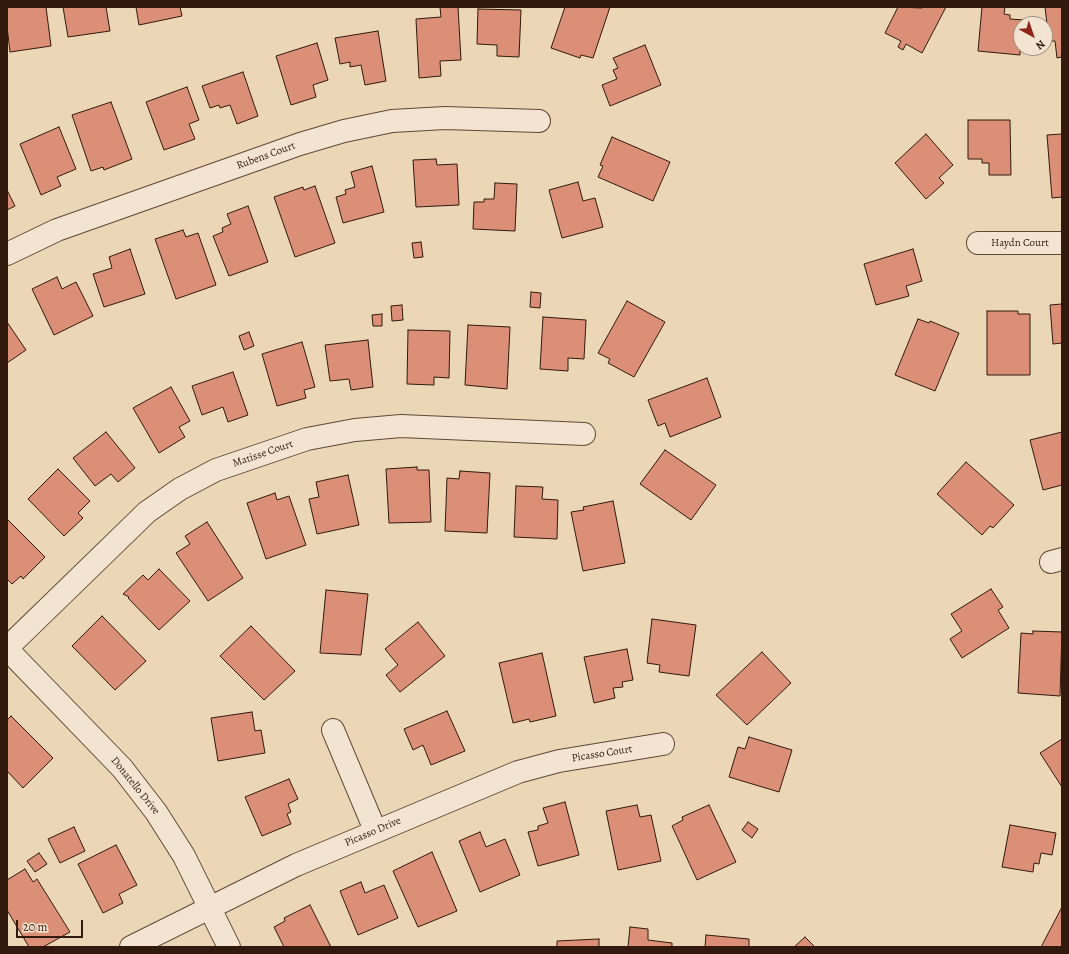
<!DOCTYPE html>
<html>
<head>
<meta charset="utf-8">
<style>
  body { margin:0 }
  #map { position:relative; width:1069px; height:954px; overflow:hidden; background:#ebd6b6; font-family:Alegreya,serif }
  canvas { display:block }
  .frame { position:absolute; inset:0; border:8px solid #31190d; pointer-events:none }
  .north { position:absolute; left:1013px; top:16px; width:40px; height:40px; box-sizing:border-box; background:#f2e4d0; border:1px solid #a59382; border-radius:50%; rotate:140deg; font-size:11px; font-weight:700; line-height:16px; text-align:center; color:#31190d }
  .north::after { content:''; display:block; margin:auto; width:14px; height:18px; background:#8f2418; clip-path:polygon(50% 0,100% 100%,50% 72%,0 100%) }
  .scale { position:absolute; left:16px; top:920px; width:67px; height:18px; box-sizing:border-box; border:2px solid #31190d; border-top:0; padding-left:5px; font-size:12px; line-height:14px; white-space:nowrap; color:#31190d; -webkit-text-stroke:3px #f2e4d0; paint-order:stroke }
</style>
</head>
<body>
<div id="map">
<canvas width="1069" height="954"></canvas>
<div class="frame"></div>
<div class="north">N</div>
<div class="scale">20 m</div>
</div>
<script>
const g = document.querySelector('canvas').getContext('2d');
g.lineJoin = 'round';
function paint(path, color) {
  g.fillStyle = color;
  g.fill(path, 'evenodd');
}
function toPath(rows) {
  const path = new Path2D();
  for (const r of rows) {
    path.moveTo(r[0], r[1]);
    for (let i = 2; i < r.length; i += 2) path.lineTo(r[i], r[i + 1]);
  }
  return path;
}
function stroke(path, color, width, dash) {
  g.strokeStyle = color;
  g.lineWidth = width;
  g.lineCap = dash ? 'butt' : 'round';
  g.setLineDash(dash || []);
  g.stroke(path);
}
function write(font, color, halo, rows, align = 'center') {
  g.font = font + ' Alegreya,serif';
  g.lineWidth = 3;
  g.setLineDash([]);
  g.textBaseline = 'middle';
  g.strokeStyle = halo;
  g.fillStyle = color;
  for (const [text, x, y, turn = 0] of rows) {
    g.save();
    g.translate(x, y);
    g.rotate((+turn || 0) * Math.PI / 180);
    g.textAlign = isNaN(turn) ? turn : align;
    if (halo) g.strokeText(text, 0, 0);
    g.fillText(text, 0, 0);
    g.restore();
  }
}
const building = toPath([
  [7,7,46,7,51,46,10,52,7,27,7,7],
  [63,7,106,7,110,31,68,37,63,7],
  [136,7,180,7,182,16,139,25,136,7],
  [440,7,458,7,461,60,440,61,441,76,419,78,416,19,441,17,440,7],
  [565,7,610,7,593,58,581,55,580,58,551,48,565,7],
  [898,7,922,8,922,7,946,7,922,53,906,44,903,50,898,47,901,41,885,33,898,7],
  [982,7,1005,7,1004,14,1010,15,1010,19,1024,20,1023,24,1021,24,1020,55,978,51,982,7],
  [1045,7,1062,7,1062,57,1057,58,1055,41,1049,41,1045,7],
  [478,9,521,10,519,57,497,56,497,45,477,44,478,9],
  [378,31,386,81,365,85,361,65,350,67,350,62,340,64,335,38,378,31],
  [317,43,328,80,313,85,316,97,291,105,276,56,317,43],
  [645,45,661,85,610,106,602,85,617,79,613,70,618,68,613,58,645,45],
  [243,72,258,116,237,124,230,105,220,108,219,105,210,108,202,86,243,72],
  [187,87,199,120,189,124,195,139,164,150,146,102,187,87],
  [111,102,132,159,104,170,103,167,91,171,72,115,111,102],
  [968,120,1010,120,1011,175,989,175,989,163,982,163,982,159,968,159,968,120],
  [59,127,76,169,57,177,61,186,41,195,20,144,59,127],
  [926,134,953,165,939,178,944,183,926,199,895,163,926,134],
  [1062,134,1062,197,1052,198,1047,135,1062,134],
  [612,137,670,162,653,201,598,177,603,166,600,165,612,137],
  [436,159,437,165,457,164,459,205,416,207,413,160,436,159],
  [372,166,384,212,343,223,336,197,346,194,345,190,355,187,351,172,372,166],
  [578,182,583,201,595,198,603,227,562,238,549,190,578,182],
  [495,183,517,184,515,231,473,229,474,202,484,202,484,199,494,199,495,183],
  [315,186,335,243,295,257,274,197,303,187,304,190,315,186],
  [7,190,15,206,7,210,7,190],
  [248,206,268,262,229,276,213,236,223,232,222,228,231,224,227,214,248,206],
  [183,230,186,237,198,233,216,285,176,299,155,239,183,230],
  [421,242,423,257,414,258,412,243,421,242],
  [130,249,145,294,104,307,93,274,112,268,109,257,130,249],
  [913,249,922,281,906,286,909,296,876,305,864,264,913,249],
  [57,277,62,289,76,282,93,316,54,335,32,289,57,277],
  [531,292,541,293,540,308,530,307,531,292],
  [627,301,665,322,634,377,608,363,610,359,598,353,627,301],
  [1062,304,1062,343,1053,344,1050,305,1062,304],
  [402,305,403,320,392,321,391,306,402,305],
  [987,311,1018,311,1018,314,1030,314,1030,375,987,375,987,311],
  [382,314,382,326,373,326,372,315,382,314],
  [543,317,586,320,584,359,568,358,568,371,540,369,543,317],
  [918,319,929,323,930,321,959,333,935,391,895,375,918,319],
  [7,322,26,350,7,363,7,322],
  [468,325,510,327,507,389,465,385,468,325],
  [408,330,450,331,449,378,434,377,434,385,407,384,408,330],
  [249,332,254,346,244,350,239,336,249,332],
  [368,340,373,387,351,390,349,379,330,381,325,345,368,340],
  [302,342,315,387,304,390,306,398,277,406,262,354,302,342],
  [233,372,248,415,228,422,223,407,202,415,192,386,233,372],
  [707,378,721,417,670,437,665,423,658,426,648,400,707,378],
  [171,387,190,421,179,427,185,437,159,453,133,408,171,387],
  [106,432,135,468,118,482,111,474,95,486,73,458,106,432],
  [1062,432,1062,485,1043,490,1030,440,1062,432],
  [665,450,716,485,691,520,640,484,665,450],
  [966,462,1014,505,993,528,990,526,982,535,937,494,966,462],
  [417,467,417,470,429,470,431,522,389,523,386,469,417,467],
  [58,469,90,501,78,513,83,518,64,536,28,499,58,469],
  [460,471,490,473,487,533,445,531,447,478,459,479,460,471],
  [348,475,359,525,317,534,309,499,319,497,316,482,348,475],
  [516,486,543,487,542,499,558,500,557,539,514,537,516,486],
  [275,493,277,500,289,496,306,545,266,559,247,503,275,493],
  [613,501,625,563,583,571,571,512,584,510,583,507,613,501],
  [7,519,45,557,23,579,21,576,12,584,7,579,7,519],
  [207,522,243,578,208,601,176,553,190,544,185,536,207,522],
  [159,569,190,601,159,630,128,598,129,597,123,594,143,575,148,580,159,569],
  [991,589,1003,607,998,610,1009,628,962,658,950,639,962,631,951,614,991,589],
  [326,590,368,594,361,655,320,653,326,590],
  [102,616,146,661,115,690,72,646,102,616],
  [652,619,696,625,689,676,659,672,660,665,647,663,652,619],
  [418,622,445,656,400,692,386,675,398,665,385,649,418,622],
  [251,626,295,671,264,700,220,656,251,626],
  [1033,631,1062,632,1060,696,1018,693,1021,633,1033,634,1033,631],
  [627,649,633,680,622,682,623,687,613,688,615,698,594,703,584,657,627,649],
  [762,652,791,683,747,725,716,695,762,652],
  [542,653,556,716,530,722,529,719,513,723,499,663,542,653],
  [447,711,465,751,431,765,423,745,413,750,404,729,447,711],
  [252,712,255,731,261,730,265,753,218,761,211,718,252,712],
  [11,716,53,758,23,788,7,771,7,720,11,716],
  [749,737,792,750,779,792,729,777,738,747,745,749,749,737],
  [1062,739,1062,787,1040,753,1062,739],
  [289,779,298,799,288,804,291,812,287,814,291,824,262,836,245,797,289,779],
  [565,802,579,855,538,866,528,832,538,830,538,826,548,823,543,808,565,802],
  [637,805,640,817,651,815,661,861,618,870,606,811,637,805],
  [709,805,736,862,697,880,672,826,683,820,682,817,709,805],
  [748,822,758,829,752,838,742,830,748,822],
  [1010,825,1056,833,1052,855,1041,853,1039,864,1034,863,1033,872,1002,867,1010,825],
  [74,827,85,851,60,863,48,839,74,827],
  [480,832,486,847,505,839,520,875,480,892,459,841,480,832],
  [116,845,137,885,119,894,123,903,103,913,78,864,116,845],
  [432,852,457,911,418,927,393,871,432,852],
  [39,853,47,864,35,872,27,861,39,853],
  [25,869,33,882,37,879,70,932,43,947,29,947,7,910,7,880,25,869],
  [361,882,365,893,384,885,398,918,358,935,340,891,361,882],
  [310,905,331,947,284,947,274,927,285,921,284,918,310,905],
  [1062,907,1062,947,1041,947,1062,907],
  [630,927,648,929,648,940,672,943,672,947,628,947,630,927],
  [706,935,749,939,749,947,705,947,706,935],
  [805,937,815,947,794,947,805,937],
  [599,939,599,947,557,947,557,941,599,939]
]);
paint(building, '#dc8f77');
stroke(building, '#31190d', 1);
const minor = toPath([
  [978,243,1062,243],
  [7,254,57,230,300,144,344,131,392,121,445,118,539,121],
  [1051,562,1062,559],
  [7,648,147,512,180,489,216,470,307,439,355,430,401,426,584,434],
  [7,649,122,768,156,812,184,856,229,947],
  [333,730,375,830],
  [131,947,296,865,518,772,559,761,663,744]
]);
stroke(minor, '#604837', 24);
stroke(minor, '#f2e4d0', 22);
write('11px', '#31190d', '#f2e4d0', [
  ["Rubens Court",266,156,-20],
  ["Haydn Court",1020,243],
  ["Matisse Court",263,454,-19],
  ["Picasso Court",602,754,-9],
  ["Donatello Drive",135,786,51],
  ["Picasso Drive",373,832,-23]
]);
</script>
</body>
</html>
